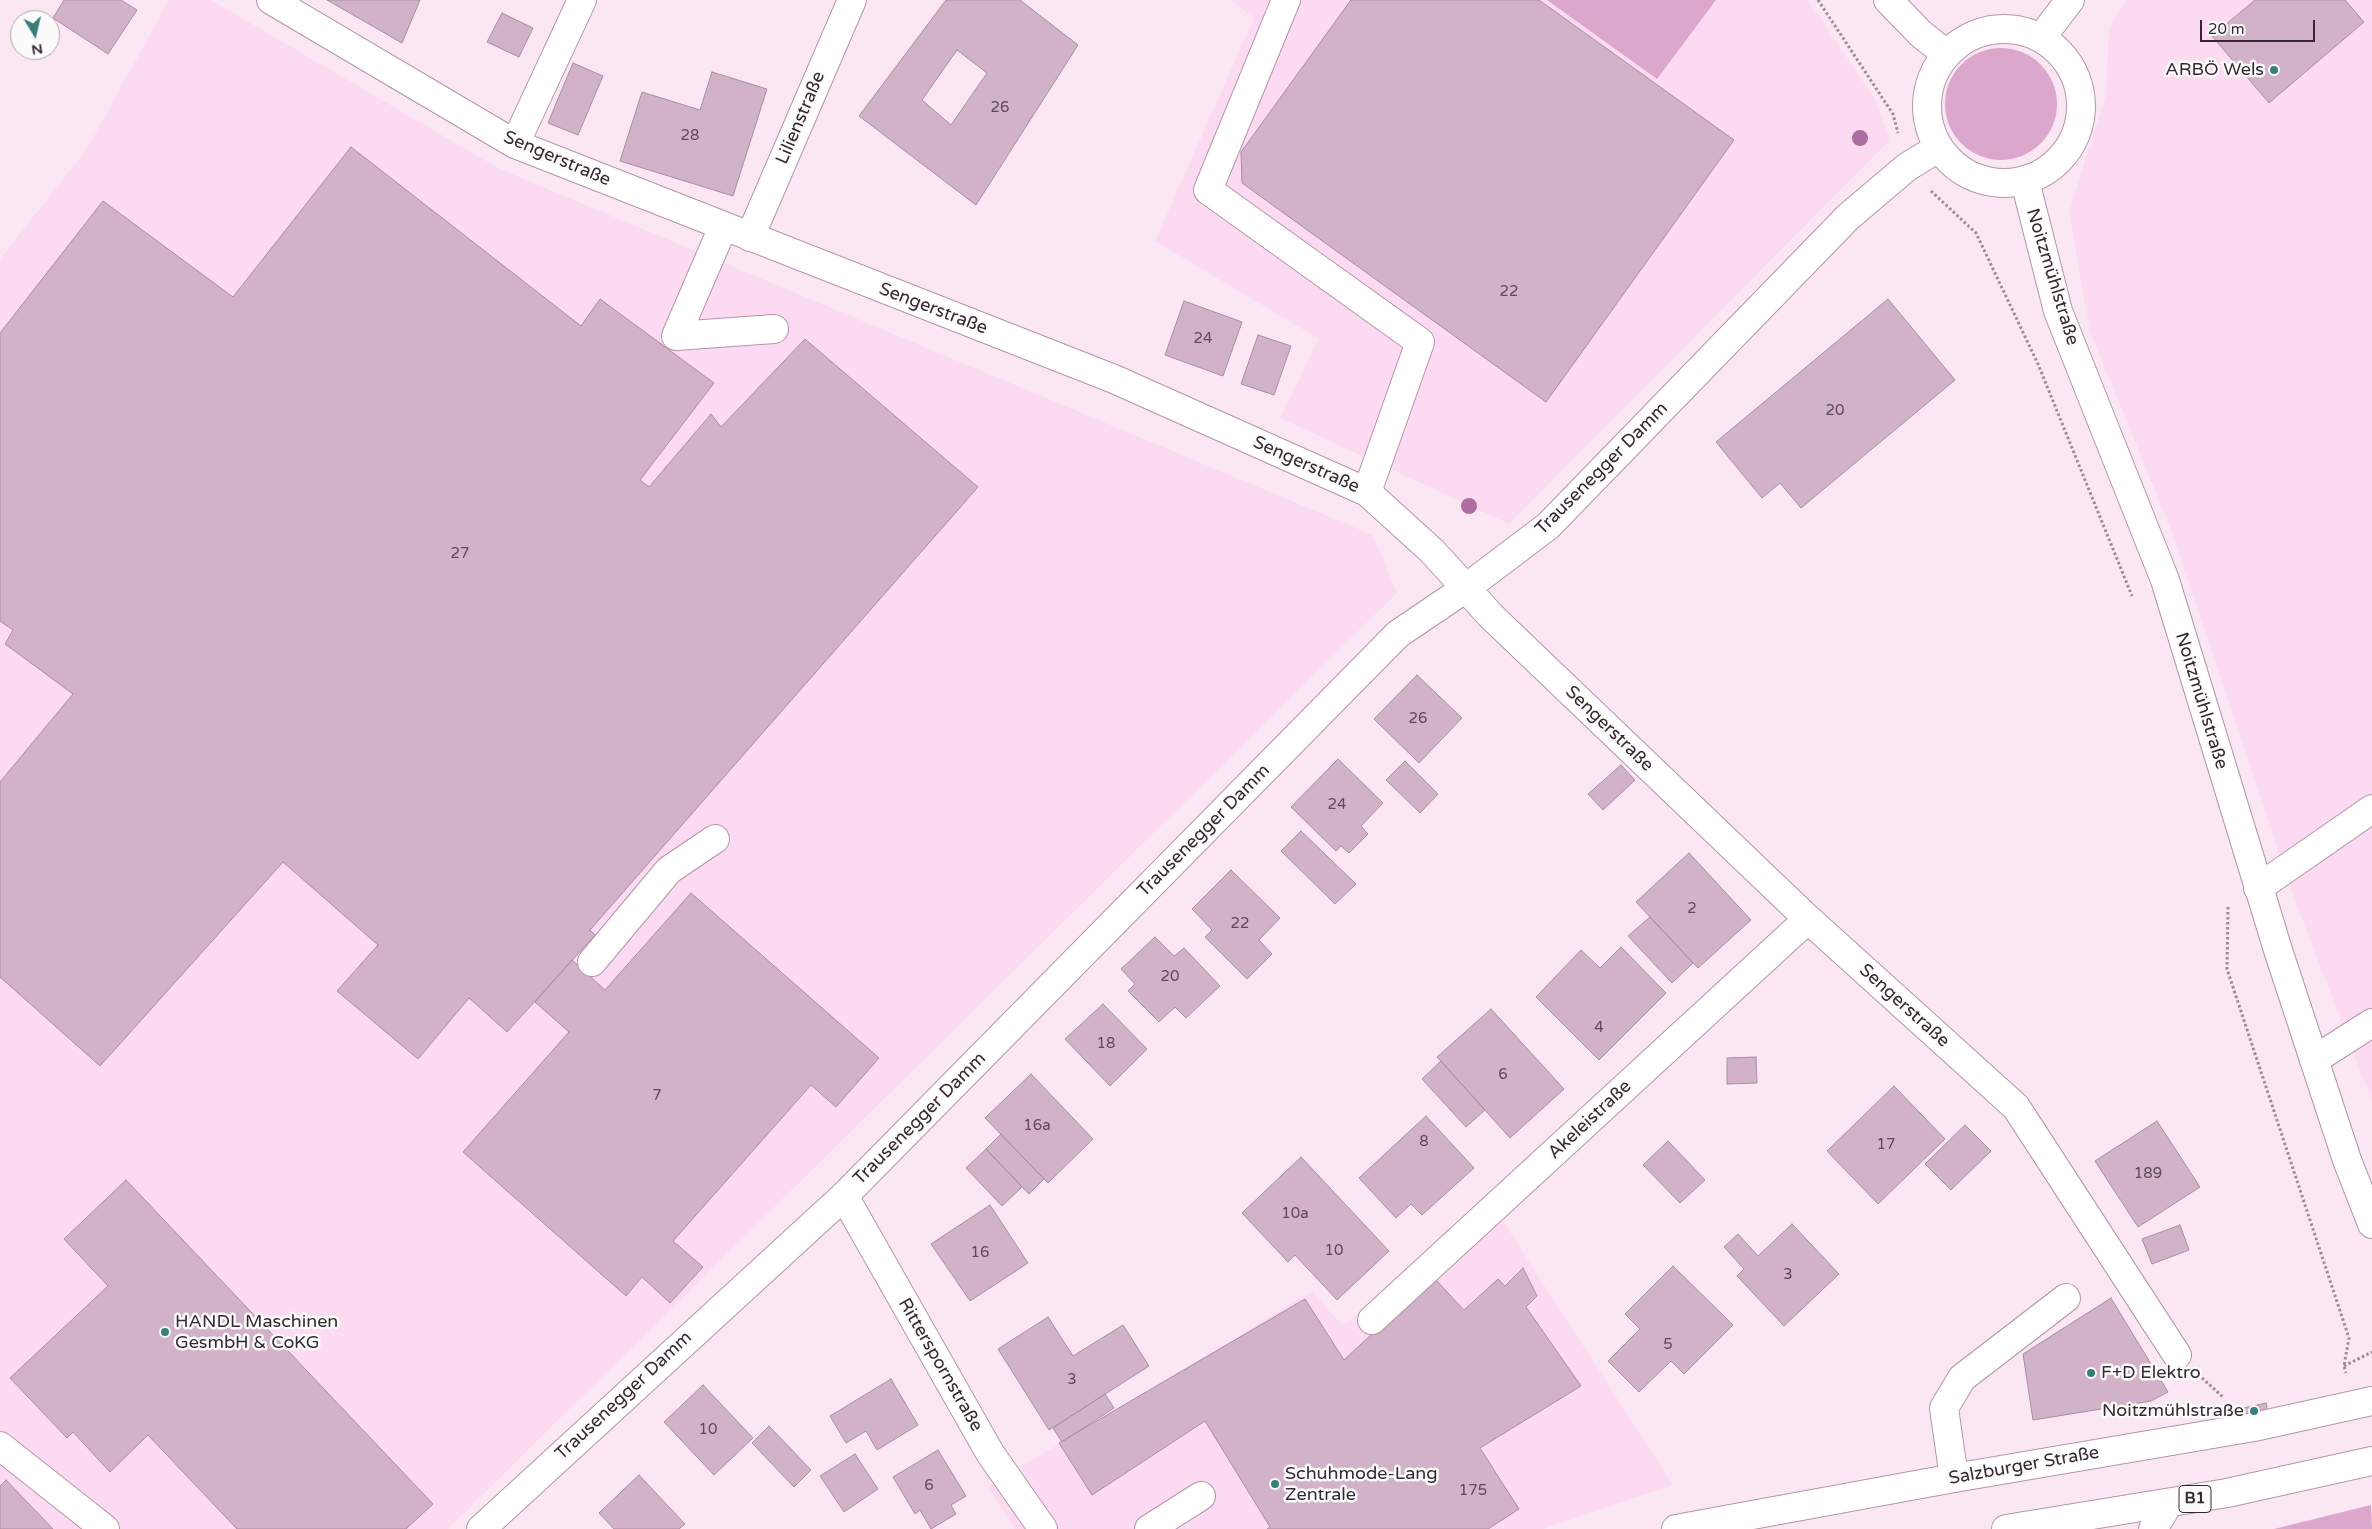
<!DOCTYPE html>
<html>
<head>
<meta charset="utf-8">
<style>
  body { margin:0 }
  #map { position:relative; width:2372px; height:1529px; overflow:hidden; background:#fbe7f4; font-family:"Varela Round",sans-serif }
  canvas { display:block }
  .north { position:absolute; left:10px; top:10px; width:50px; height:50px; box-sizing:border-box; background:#fbfbfb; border:1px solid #aca7aa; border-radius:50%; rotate:171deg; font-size:14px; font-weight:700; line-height:20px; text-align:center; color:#352831 }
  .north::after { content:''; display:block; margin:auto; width:18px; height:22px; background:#377f78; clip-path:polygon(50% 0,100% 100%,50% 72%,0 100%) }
  .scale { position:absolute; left:2200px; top:20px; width:115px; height:22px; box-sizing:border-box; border:2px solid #352831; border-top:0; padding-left:6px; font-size:15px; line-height:18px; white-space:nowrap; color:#352831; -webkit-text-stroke:4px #fbfbfb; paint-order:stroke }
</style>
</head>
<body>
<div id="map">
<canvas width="2372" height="1529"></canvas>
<div class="north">N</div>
<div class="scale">20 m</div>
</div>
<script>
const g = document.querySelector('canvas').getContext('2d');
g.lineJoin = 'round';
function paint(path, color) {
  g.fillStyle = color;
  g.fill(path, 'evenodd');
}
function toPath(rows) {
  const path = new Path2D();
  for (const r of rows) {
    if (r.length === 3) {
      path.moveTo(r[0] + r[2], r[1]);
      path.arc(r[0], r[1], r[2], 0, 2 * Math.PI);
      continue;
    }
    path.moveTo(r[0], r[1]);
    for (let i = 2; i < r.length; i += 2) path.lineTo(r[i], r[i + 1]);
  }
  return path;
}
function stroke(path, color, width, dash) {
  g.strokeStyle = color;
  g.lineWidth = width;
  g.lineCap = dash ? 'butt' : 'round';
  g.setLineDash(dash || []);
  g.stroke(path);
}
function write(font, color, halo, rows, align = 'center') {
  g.font = font + ' "Varela Round",sans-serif';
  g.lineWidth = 5;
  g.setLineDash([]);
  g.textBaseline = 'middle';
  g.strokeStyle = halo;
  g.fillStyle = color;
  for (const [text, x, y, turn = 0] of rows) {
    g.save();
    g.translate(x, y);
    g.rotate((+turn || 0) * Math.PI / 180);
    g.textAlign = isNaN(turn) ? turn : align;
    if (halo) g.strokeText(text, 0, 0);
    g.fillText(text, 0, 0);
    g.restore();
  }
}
paint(toPath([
  [169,0,211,0,500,169,1373,535,1397,593,448,1529,0,1529,0,259,86,150],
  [1230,0,1547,0,1657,78,1716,0,1808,0,1875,99,1890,140,1509,524,1280,418,1319,339,1155,241,1254,18],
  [2126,0,2372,0,2372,1101,2294,898,2170,527,2090,332,2069,212,2106,94,2109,28],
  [1503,1221,1673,1485,1543,1529,1015,1529,988,1487,1312,1291,1342,1325]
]), '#fcdbf2');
paint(toPath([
  [1547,0,1716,0,1657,79],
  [2001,104,56],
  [2371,1505,2372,1529,2274,1529]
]), '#dca7cd');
const building = toPath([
  [64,0,121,0,137,10,108,54,53,18,64,0],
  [327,0,420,0,402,43,327,0],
  [946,0,1020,0,1078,45,976,205,859,116,946,0],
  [957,50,987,73,951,125,922,100,957,50],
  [1351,0,1539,0,1734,140,1546,402,1242,183,1241,152,1351,0],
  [2255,0,2345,0,2364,22,2269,103,2212,36,2255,0],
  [502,13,533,28,519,57,487,42,502,13],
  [573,63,603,76,578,135,548,123,573,63],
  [712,72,767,89,733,196,620,161,642,92,700,110,712,72],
  [351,147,581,326,600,299,714,383,640,480,649,487,711,414,721,427,805,339,978,487,590,930,595,935,507,1032,469,998,418,1059,337,991,378,945,283,862,100,1066,0,977,0,782,73,694,5,644,13,630,0,621,0,333,103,201,233,297,351,147],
  [1888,299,1955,380,1801,508,1780,483,1762,498,1716,442,1888,299],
  [1184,301,1242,322,1223,376,1165,355,1184,301],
  [1258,335,1291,346,1274,395,1241,384,1258,335],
  [1417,675,1462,718,1419,763,1374,719,1417,675],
  [1338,759,1383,803,1361,826,1368,834,1349,853,1341,846,1336,851,1291,807,1338,759],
  [1405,761,1438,794,1420,813,1386,780,1405,761],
  [1621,765,1635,780,1603,810,1588,794,1621,765],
  [1301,831,1356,884,1335,904,1281,851,1301,831],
  [1689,853,1751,920,1698,968,1636,902,1689,853],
  [1231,870,1280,918,1259,940,1272,954,1247,979,1205,937,1212,930,1192,909,1231,870],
  [691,893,879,1058,836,1107,811,1085,673,1241,703,1267,670,1303,642,1277,626,1296,463,1152,569,1032,535,1002,572,960,605,990,691,893],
  [1650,917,1693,963,1672,983,1628,936,1650,917],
  [1155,937,1174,956,1184,948,1220,986,1186,1018,1175,1007,1159,1022,1128,991,1135,984,1121,969,1155,937],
  [1621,947,1666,993,1599,1060,1536,997,1581,950,1600,968,1621,947],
  [1103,1004,1147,1049,1110,1086,1065,1039,1103,1004],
  [1491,1009,1564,1089,1510,1138,1437,1057,1491,1009],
  [1756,1057,1757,1083,1727,1084,1727,1058,1756,1057],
  [1441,1061,1485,1110,1466,1127,1422,1079,1441,1061],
  [1031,1074,1093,1139,1048,1183,985,1118,1031,1074],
  [1894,1086,1945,1139,1878,1204,1827,1151,1894,1086],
  [1426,1116,1474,1168,1422,1215,1411,1204,1396,1218,1359,1178,1426,1116],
  [2157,1121,2200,1187,2138,1227,2095,1161,2157,1121],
  [1965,1125,1991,1151,1951,1190,1925,1164,1965,1125],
  [1001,1134,1044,1179,1029,1194,986,1149,1001,1134],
  [1668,1141,1705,1180,1680,1203,1643,1165,1668,1141],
  [986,1149,1022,1187,1002,1206,966,1168,986,1149],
  [1301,1157,1389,1251,1337,1300,1295,1255,1288,1262,1242,1213,1301,1157],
  [126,1180,433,1504,406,1529,237,1529,148,1435,110,1472,73,1432,67,1438,10,1378,108,1286,64,1239,126,1180],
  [990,1205,1028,1263,970,1301,931,1244,990,1205],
  [1792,1224,1839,1274,1784,1326,1737,1276,1744,1269,1724,1247,1738,1234,1758,1256,1792,1224],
  [2180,1225,2189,1250,2152,1264,2142,1239,2180,1225],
  [1673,1266,1733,1325,1684,1374,1671,1361,1639,1392,1608,1361,1640,1329,1625,1314,1673,1266],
  [1523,1268,1537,1296,1526,1307,1581,1386,1480,1448,1519,1509,1488,1529,1267,1529,1270,1527,1205,1421,1092,1495,1059,1443,1305,1299,1344,1360,1433,1277,1464,1310,1498,1279,1505,1286,1523,1268],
  [2111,1298,2168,1392,2151,1401,2033,1420,2023,1354,2111,1298],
  [1048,1317,1073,1356,1123,1325,1149,1366,1049,1430,998,1349,1048,1317],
  [891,1379,918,1425,877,1450,866,1431,846,1443,830,1416,891,1379],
  [703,1385,753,1438,714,1475,664,1422,703,1385],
  [1105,1394,1114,1408,1062,1442,1053,1428,1105,1394],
  [2266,1403,2268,1412,2240,1417,2239,1409,2266,1403],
  [769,1426,811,1470,794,1487,752,1443,769,1426],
  [938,1450,966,1496,951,1505,956,1514,931,1529,920,1510,915,1514,893,1477,938,1450],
  [855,1454,878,1489,844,1512,820,1476,855,1454],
  [639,1475,685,1524,679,1529,614,1529,599,1513,639,1475],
  [6,1480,53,1529,0,1529,0,1486,6,1480]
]);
paint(building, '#d2b2c8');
stroke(building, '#ab8da2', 1);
const minor = toPath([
  [271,0,515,144,1114,379,1367,492,1432,551,1491,616,1808,919,2016,1107,2177,1355],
  [1286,0,1208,190,1420,342,1367,492],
  [1888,0,1921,34,1946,54],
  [515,144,582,0],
  [723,227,676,336,774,329],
  [750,237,852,0],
  [2258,888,2372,809],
  [592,962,669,870,715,839],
  [2314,1060,2372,1023],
  [844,1196,990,1453,1043,1529],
  [1372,1320,1808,919],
  [0,1446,105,1529],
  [1954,1478,1944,1408,1962,1378,2066,1298],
  [481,1529,844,1196,1398,634,1466,588,1548,526,1848,217,1907,167,1938,148],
  [1149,1529,1201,1496],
  [2153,1529,2169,1503]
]);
const major = toPath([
  [2004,106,77],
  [2041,38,2070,0],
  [2025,181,2058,311,2165,580,2278,950,2347,1160,2372,1224],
  [1676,1529,1954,1478,2254,1427,2372,1401],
  [2006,1529,2227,1493,2372,1461]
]);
stroke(minor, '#b495aa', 30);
stroke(major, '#b495aa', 30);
stroke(toPath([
  [1818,0,1893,114,1898,133],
  [1931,191,1976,233,2038,364,2132,596],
  [2228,907,2227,969,2349,1338,2344,1366,2346,1373],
  [2344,1366,2372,1352],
  [2202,1378,2223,1397]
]), '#9c8b97', 3, [2.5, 2.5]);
stroke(minor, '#fff', 28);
stroke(major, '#fff', 28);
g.fillStyle = '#ac6da0';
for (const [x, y] of [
  [1860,138],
  [1469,506]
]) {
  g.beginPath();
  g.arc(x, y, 8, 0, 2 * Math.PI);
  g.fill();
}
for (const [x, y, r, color] of [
  [2274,70,5,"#377f78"],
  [165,1332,5,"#377f78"],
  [2091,1373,5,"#377f78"],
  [2254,1411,5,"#377f78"],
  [1275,1484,5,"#377f78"]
]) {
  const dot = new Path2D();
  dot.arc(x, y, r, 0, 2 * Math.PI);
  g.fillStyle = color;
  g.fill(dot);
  stroke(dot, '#fbfbfb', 2);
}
write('15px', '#5c4a57', null, [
  ["26",1000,108],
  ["28",690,136],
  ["22",1509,292],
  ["24",1203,339],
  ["20",1835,411],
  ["27",460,554],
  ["26",1418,719],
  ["24",1337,805],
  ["2",1692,909],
  ["22",1240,924],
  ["20",1170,977],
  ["4",1599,1028],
  ["18",1106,1044],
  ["6",1503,1075],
  ["7",657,1096],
  ["16a",1037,1126],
  ["8",1424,1142],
  ["17",1886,1145],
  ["189",2148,1174],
  ["10a",1295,1214],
  ["10",1334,1251],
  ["16",980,1253],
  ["3",1788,1275],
  ["5",1668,1345],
  ["3",1072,1380],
  ["10",708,1430],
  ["6",929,1486],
  ["175",1473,1491]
]);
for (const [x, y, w] of [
  [2195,1499,32]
]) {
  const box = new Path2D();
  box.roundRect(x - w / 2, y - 13.5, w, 27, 4);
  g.fillStyle = '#fbfbfb';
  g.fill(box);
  stroke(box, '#352831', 1);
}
write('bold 16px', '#352831', null, [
  ["B1",2195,1499]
]);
write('18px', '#352831', '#fbfbfb', [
  ["ARBÖ Wels",2264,70,"right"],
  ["HANDL Maschinen",175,1322],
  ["GesmbH & CoKG",175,1343],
  ["F+D Elektro",2101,1373],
  ["Noitzmühlstraße",2244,1411,"right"],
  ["Schuhmode-Lang",1285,1474],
  ["Zentrale",1285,1495]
], 'left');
write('18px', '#352831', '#fbfbfb', [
  ["Lilienstraße",801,118,-67],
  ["Sengerstraße",557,159,23],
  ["Noitzmühlstraße",2052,277,73],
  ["Sengerstraße",933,309,21],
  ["Sengerstraße",1306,465,24],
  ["Trausenegger Damm",1602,469,-45],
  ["Noitzmühlstraße",2201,701,73],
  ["Sengerstraße",1609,729,44],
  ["Trausenegger Damm",1204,831,-45],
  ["Sengerstraße",1904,1006,42],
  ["Trausenegger Damm",920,1119,-45],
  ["Akeleistraße",1590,1120,-43],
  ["Ritterspornstraße",940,1365,60],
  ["Trausenegger Damm",624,1396,-43],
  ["Salzburger Straße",2024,1466,-10]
]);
</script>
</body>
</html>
